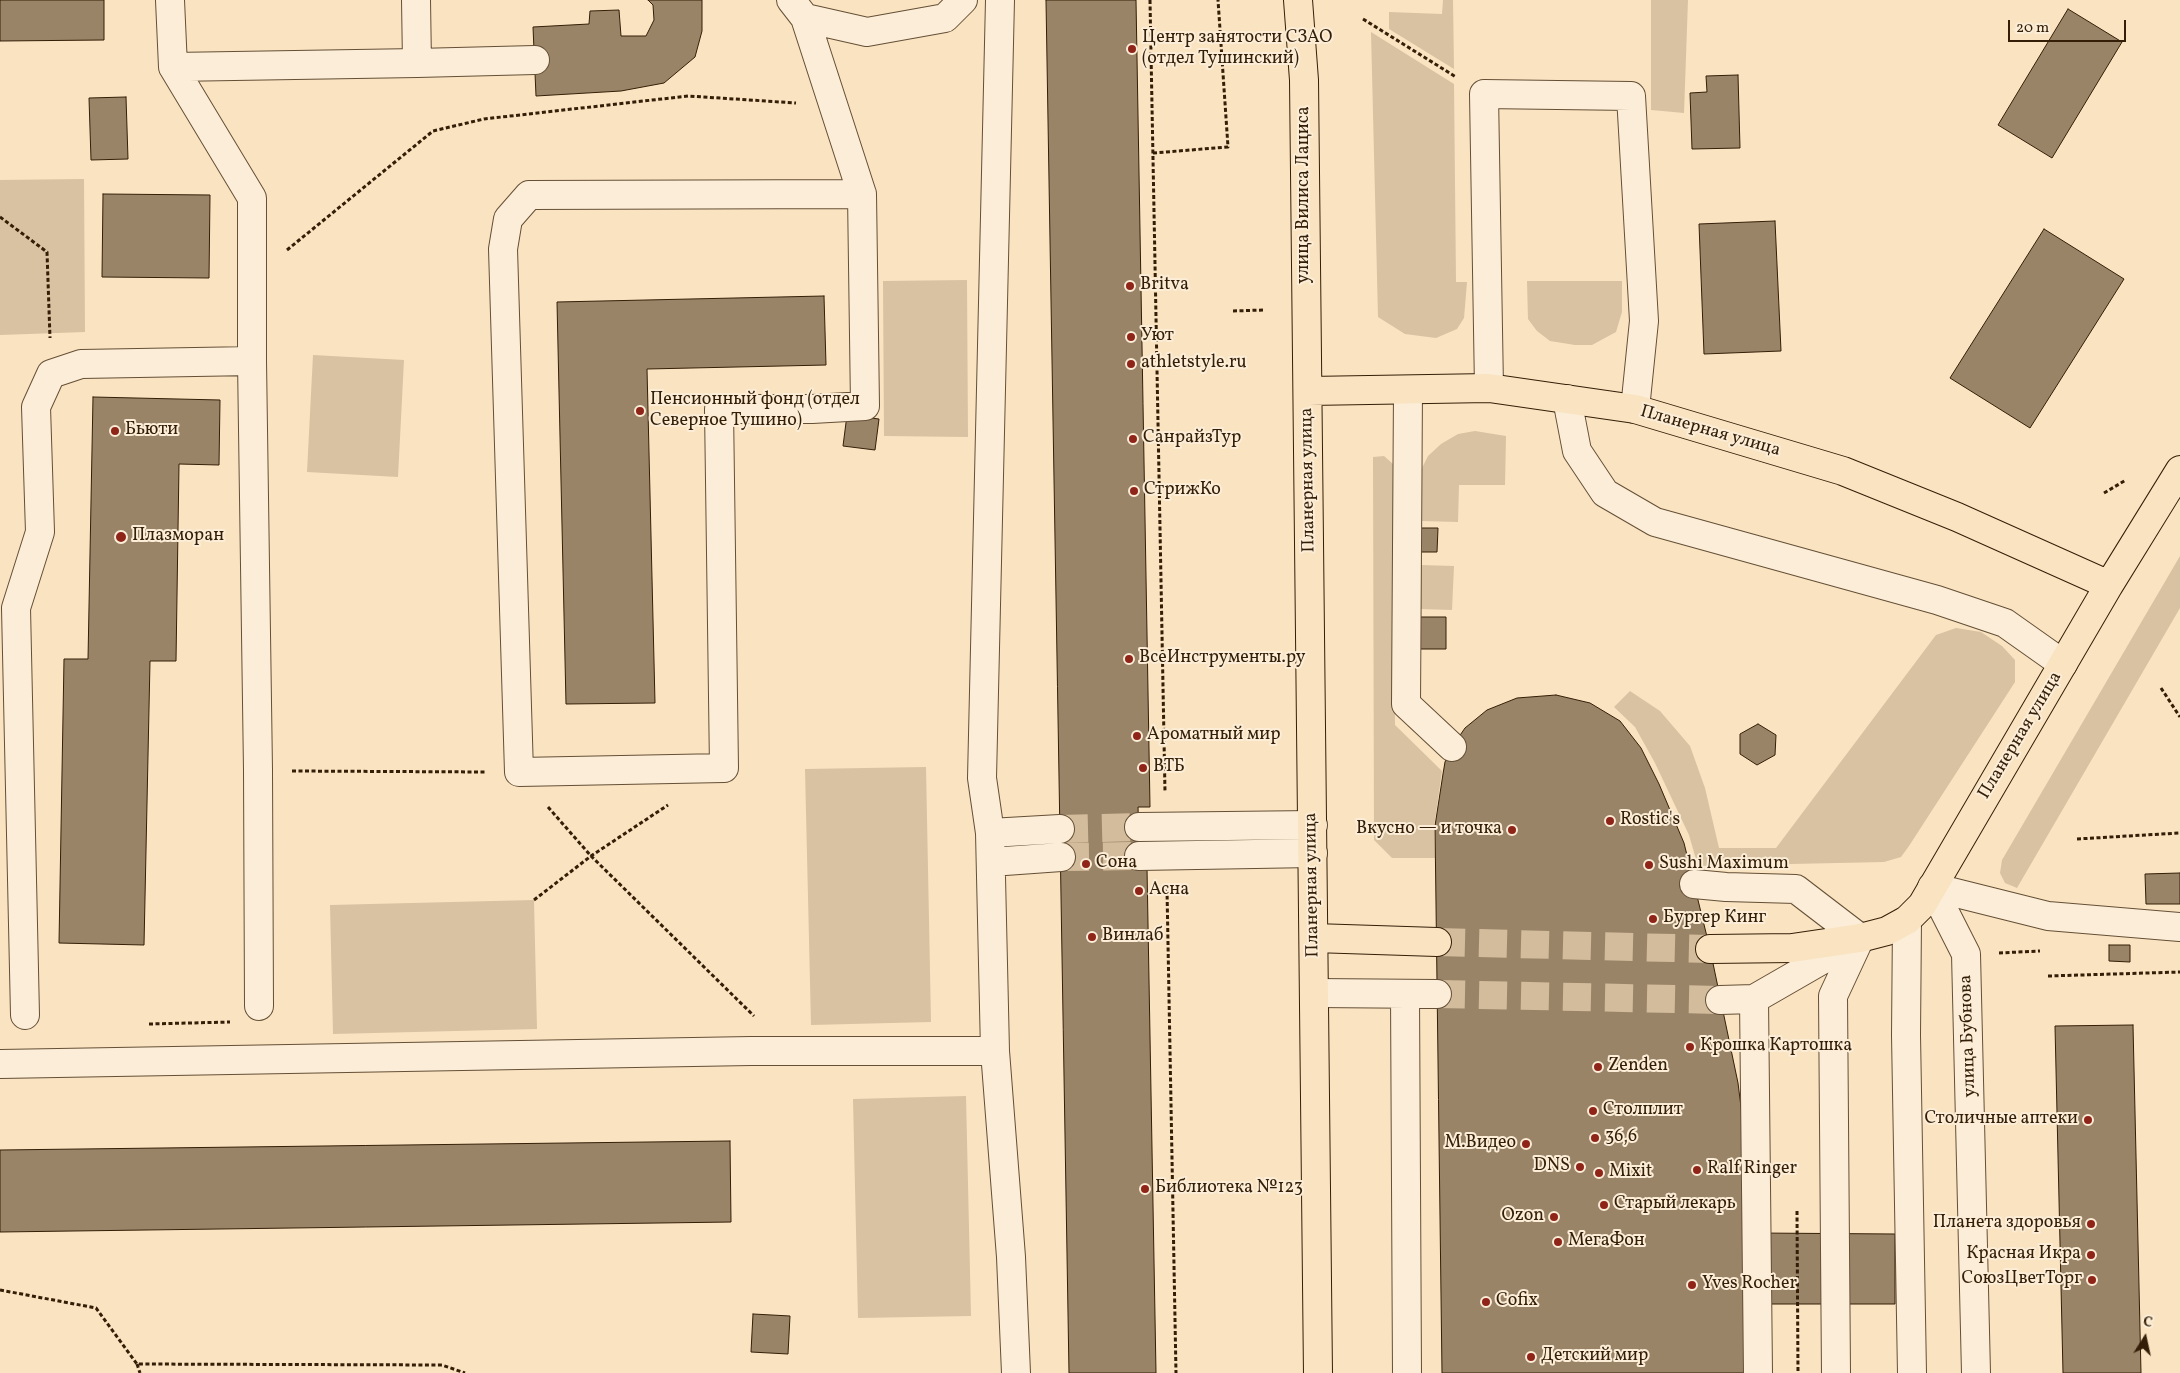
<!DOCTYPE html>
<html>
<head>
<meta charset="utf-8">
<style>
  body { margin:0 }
  #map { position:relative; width:2180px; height:1373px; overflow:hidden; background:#f9e3c1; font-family:Vollkorn,serif }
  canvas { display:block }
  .north { position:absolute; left:2120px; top:1313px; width:50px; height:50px; -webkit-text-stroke:4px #fbedd7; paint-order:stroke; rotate:10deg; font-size:14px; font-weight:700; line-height:20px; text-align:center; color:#341e07 }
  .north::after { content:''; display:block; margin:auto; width:18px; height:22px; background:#341e07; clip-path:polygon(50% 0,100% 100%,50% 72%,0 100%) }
  .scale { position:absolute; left:2008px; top:20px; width:118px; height:22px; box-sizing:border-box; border:2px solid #341e07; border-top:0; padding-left:6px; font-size:15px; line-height:18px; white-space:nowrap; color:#341e07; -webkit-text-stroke:4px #fbedd7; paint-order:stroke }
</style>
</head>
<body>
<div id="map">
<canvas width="2180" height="1373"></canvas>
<div class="north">С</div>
<div class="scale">20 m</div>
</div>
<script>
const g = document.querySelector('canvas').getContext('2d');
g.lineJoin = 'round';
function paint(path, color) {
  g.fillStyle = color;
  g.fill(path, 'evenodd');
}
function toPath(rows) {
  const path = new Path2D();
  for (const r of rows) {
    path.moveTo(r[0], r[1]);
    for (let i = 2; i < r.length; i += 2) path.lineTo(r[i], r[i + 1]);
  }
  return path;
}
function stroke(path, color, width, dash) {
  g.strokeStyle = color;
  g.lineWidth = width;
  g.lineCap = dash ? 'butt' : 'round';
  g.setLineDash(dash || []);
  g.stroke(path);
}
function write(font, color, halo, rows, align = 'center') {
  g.font = font + ' Vollkorn,serif';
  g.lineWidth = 4;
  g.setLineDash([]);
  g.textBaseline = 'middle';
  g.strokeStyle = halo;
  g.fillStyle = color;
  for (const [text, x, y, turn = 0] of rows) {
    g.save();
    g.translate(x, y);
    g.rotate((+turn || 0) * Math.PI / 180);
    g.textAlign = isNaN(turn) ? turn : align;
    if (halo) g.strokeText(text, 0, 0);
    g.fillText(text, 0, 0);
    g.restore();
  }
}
paint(toPath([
  [1443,0,1453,0,1454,69,1389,29,1389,12,1442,14],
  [1651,0,1688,0,1684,113,1651,110],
  [1371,32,1454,84,1456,282,1467,282,1464,318,1457,329,1436,338,1405,334,1378,317],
  [84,179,85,332,0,335,0,180],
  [967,280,968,437,884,436,883,281],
  [1527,281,1622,281,1622,312,1616,332,1592,345,1575,345,1550,341,1537,331,1528,319],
  [313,355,404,360,398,477,307,472],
  [1475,431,1506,436,1505,485,1459,485,1458,522,1421,521,1420,472,1428,456,1441,444,1458,434],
  [1384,456,1393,464,1395,725,1442,771,1434,827,1435,858,1392,858,1374,840,1373,457],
  [2180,556,2180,608,2017,888,2005,883,2000,873,2002,860],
  [1420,565,1454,566,1452,610,1419,609],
  [1956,628,1981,632,2002,646,2015,660,2015,682,1909,846,1901,857,1884,862,1698,866,1689,835,1655,763,1635,727,1614,707,1630,691,1660,711,1690,746,1705,788,1719,848,1776,848,1936,635],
  [926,767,931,1022,811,1025,805,769],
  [534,900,537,1029,333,1034,330,905],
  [966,1096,971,1316,858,1318,853,1099]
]), '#d8c2a1');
const building = toPath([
  [0,0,104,0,104,40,0,41,0,0],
  [648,0,702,0,702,31,695,57,664,83,621,91,536,96,533,27,589,24,590,11,619,10,621,36,646,36,654,20,653,5,648,0],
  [1046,0,1136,0,1150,807,1138,807,1140,869,1147,868,1156,1373,1069,1373,1046,0],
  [2068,9,2122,42,2052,158,1998,125,2068,9],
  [1738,75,1740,148,1692,149,1690,93,1707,92,1706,76,1738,75],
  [126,97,128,159,91,160,89,98,126,97],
  [103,194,210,195,209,278,102,277,103,194],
  [1775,221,1781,351,1704,354,1699,224,1775,221],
  [2044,229,2124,279,2030,428,1950,378,2044,229],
  [824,296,826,365,647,369,655,703,566,704,557,302,824,296],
  [93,397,220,400,219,465,179,464,176,661,150,661,144,945,59,943,64,659,88,659,93,397],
  [847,415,879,419,875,450,843,446,847,415],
  [1420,528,1438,528,1437,552,1419,552,1420,528],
  [1418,617,1446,617,1446,649,1418,649,1418,617],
  [1556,695,1590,703,1620,721,1641,748,1659,784,1684,843,1710,949,1738,1083,1753,1203,1765,1373,1442,1373,1435,826,1443,774,1445,762,1452,747,1465,728,1487,710,1517,698,1556,695],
  [1758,724,1776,735,1775,755,1757,765,1740,754,1740,734,1758,724],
  [2180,873,2180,904,2146,904,2145,874,2180,873],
  [2109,945,2130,945,2130,962,2109,961,2109,945],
  [2133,1025,2141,1373,2063,1373,2055,1026,2133,1025],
  [730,1141,731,1222,0,1232,0,1150,730,1141],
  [1755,1233,1895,1234,1895,1304,1761,1304,1755,1233],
  [753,1314,790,1316,788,1354,751,1352,753,1314]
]);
paint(building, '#9a8468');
stroke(building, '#341e07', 1);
stroke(toPath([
  [1060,829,1139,827],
  [1061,857,1139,856],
  [1437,994,1720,1000]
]), '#d2bc9c', 28, [28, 14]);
stroke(toPath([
  [1437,942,1710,949]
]), '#d2bc9c', 28, [28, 14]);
const minor = toPath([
  [791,0,805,18,867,32,945,18,963,0],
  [1000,0,982,778,990,833,995,1051,1011,1257,1016,1373],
  [805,18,862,194,865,406,812,409,719,409,724,768,519,772,503,249,508,219,529,195,862,194],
  [417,63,535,60],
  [173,67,417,63,416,0],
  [252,361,258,770,259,1006],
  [1489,388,1484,94,1631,96,1644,321,1635,409],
  [1408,390,1406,704,1452,747],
  [1567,399,1577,451,1605,493,1655,522,1937,600,2005,623,2063,664],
  [1139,827,1313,825],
  [990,833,1060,829],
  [1139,856,1313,853],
  [991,862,1061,857],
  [1694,884,1726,887,1796,889,1860,938],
  [1932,887,1966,954,1976,1373],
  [1932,887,2048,916,2180,927],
  [1907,920,1906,1035,1912,1373],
  [1315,993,1437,994],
  [1405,994,1407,1373],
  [1754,999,1758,1373],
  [1720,1000,1754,999,1860,938],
  [25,1015,16,608,40,532,36,407,51,374,81,364,252,361,252,198,173,67,170,0],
  [0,1064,751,1051,995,1051],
  [1836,1373,1833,996,1860,938]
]);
const major = toPath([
  [1298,0,1304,80,1318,1373],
  [1309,391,1489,388,1635,409,1843,471,1957,517,2109,585],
  [1314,938,1437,942],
  [1710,949,1792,948,1860,938,1887,931,1907,920,1922,905,2109,585,2180,470]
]);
stroke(minor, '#654f36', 30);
stroke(major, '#341e07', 30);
stroke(toPath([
  [1150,0,1165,792],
  [1363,19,1456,77],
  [1153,153,1228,147,1218,0],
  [0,217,47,252,50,338],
  [287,250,433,131,484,119,688,96,796,103],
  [1233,311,1263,310],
  [2104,493,2126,480],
  [2161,688,2180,717],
  [292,771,486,772],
  [548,807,591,856,754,1016],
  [2077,839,2180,833],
  [1167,889,1176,1373],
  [534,900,591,856,668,805],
  [1999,953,2040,951],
  [2048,976,2180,972],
  [149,1024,230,1022],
  [1797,1211,1798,1373],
  [0,1290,96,1308,137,1364,442,1365,465,1373],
  [137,1364,140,1373]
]), '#341e07', 3, [4, 2.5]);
stroke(minor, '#fbedd7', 28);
stroke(major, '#f9e3c1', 28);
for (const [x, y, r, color] of [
  [1132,49,5,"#8f2418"],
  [1130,286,5,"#8f2418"],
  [1131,337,5,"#8f2418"],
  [1131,364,5,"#8f2418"],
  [640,411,5,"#8f2418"],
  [115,431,5,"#8f2418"],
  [1133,439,5,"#8f2418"],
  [1134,491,5,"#8f2418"],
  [121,537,6,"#8f2418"],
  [1129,659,5,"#8f2418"],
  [1137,736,5,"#8f2418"],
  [1143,768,5,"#8f2418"],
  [1610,821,5,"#8f2418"],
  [1512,830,5,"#8f2418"],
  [1086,864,5,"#8f2418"],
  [1649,865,5,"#8f2418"],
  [1139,891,5,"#8f2418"],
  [1653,919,5,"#8f2418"],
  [1092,937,5,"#8f2418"],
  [1690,1047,5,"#8f2418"],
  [1598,1067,5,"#8f2418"],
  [1593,1111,5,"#8f2418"],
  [2088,1120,5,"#8f2418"],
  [1595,1138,5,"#8f2418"],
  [1526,1144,5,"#8f2418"],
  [1580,1167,5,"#8f2418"],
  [1697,1170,5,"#8f2418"],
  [1599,1173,5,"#8f2418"],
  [1145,1189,5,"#8f2418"],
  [1604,1205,5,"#8f2418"],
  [1554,1217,5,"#8f2418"],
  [2091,1224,5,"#8f2418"],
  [1558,1242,5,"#8f2418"],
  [2091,1255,5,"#8f2418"],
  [2092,1280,5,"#8f2418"],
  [1692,1285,5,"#8f2418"],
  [1486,1302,5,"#8f2418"],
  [1531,1357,5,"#8f2418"]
]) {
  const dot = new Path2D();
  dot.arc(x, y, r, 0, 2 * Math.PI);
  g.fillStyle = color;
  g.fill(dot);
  stroke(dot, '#fbedd7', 2);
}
write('18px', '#341e07', '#fbedd7', [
  ["Центр занятости СЗАО",1142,39],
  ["(отдел Тушинский)",1142,60],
  ["Britva",1140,286],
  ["Уют",1141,337],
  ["athletstyle.ru",1141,364],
  ["Пенсионный фонд (отдел",650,401],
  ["Северное Тушино)",650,422],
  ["Бьюти",125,431],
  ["СанрайзТур",1143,439],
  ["СтрижКо",1144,491],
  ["Плазморан",132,537],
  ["ВсеИнструменты.ру",1139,659],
  ["Ароматный мир",1147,736],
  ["ВТБ",1153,768],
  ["Rostic's",1620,821],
  ["Вкусно — и точка",1502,830,"right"],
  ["Сона",1096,864],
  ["Sushi Maximum",1659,865],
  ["Асна",1149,891],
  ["Бургер Кинг",1663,919],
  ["Винлаб",1102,937],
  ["Крошка Картошка",1700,1047],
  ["Zenden",1608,1067],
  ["Столплит",1603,1111],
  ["Столичные аптеки",2078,1120,"right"],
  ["36,6",1605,1138],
  ["М.Видео",1516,1144,"right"],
  ["DNS",1570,1167,"right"],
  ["Ralf Ringer",1707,1170],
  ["Mixit",1609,1173],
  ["Библиотека №123",1155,1189],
  ["Старый лекарь",1614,1205],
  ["Ozon",1544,1217,"right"],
  ["Планета здоровья",2081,1224,"right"],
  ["МегаФон",1568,1242],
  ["Красная Икра",2081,1255,"right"],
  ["СоюзЦветТорг",2082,1280,"right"],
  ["Yves Rocher",1702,1285],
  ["Cofix",1496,1302],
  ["Детский мир",1541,1357]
], 'left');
write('18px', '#341e07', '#fbedd7', [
  ["улица Вилиса Лациса",1305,195,-90],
  ["Планерная улица",1710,432,16],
  ["Планерная улица",1309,480,-91],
  ["Планерная улица",2021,736,-59],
  ["Планерная улица",1313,885,-91],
  ["улица Бубнова",1969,1036,-92]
]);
</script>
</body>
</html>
